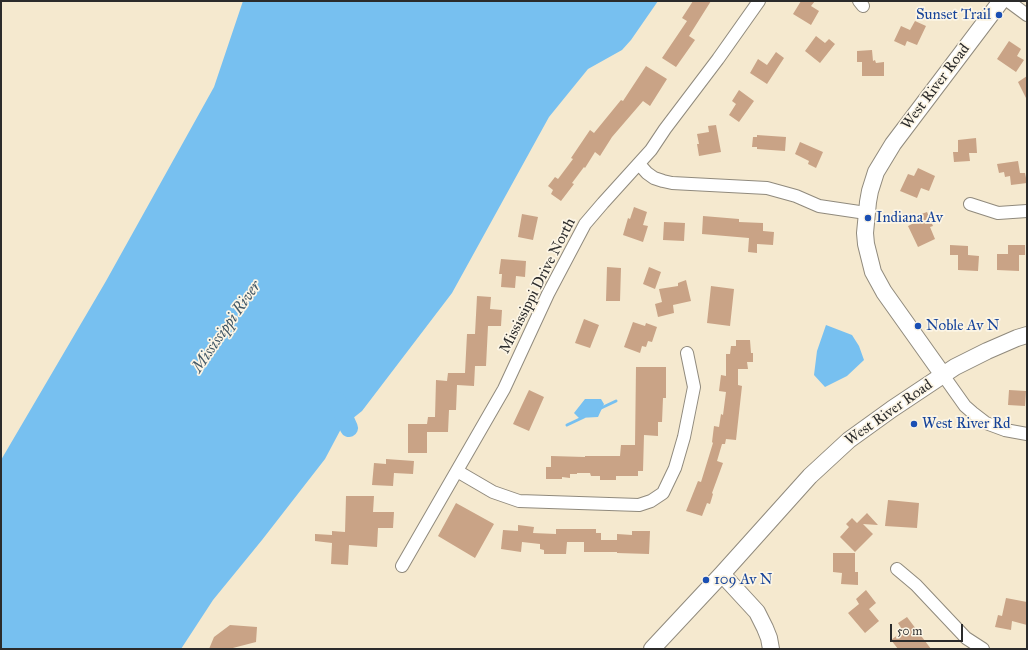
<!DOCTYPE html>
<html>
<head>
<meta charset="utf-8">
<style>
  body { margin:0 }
  #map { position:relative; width:1028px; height:650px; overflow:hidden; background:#f5e9cf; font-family:"IM FELL Great Primer",serif }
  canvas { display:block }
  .frame { position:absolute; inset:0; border:2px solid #2b2b2b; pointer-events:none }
  .scale { position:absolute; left:890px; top:624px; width:73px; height:18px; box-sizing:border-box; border:2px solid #2b2b2b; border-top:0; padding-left:5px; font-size:12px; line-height:14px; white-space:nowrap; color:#2b2b2b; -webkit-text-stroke:3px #fcf5e5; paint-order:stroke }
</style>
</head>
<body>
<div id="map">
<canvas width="1028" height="650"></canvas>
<div class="frame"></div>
<div class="scale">50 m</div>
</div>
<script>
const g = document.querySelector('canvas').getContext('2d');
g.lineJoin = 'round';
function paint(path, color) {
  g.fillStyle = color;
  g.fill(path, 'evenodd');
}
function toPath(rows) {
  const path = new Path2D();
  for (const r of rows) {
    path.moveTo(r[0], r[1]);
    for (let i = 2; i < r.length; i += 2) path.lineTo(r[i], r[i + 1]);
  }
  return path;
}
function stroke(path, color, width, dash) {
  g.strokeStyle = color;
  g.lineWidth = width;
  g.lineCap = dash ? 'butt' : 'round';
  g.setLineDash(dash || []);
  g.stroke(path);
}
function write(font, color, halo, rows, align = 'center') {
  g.font = font + ' "IM FELL Great Primer",serif';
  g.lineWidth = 3.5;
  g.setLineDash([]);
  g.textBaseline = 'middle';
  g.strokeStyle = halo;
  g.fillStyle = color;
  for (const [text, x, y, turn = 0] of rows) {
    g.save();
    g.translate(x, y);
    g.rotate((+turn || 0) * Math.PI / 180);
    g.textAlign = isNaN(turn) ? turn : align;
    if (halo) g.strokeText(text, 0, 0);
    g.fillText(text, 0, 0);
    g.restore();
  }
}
paint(toPath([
  [243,1,658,1,631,40,622,50,588,69,549,117,452,293,362,411,342,427,325,459,262,540,213,600,181,649,1,649,1,460,106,281,214,87],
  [826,325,852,335,859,346,864,360,847,376,825,387,814,375,817,351],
  [585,399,601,399,604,404,598,417,579,418,574,413]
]), '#77c0f0');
stroke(toPath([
  [599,409,616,401],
  [567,425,584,417]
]), '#77c0f0', 3);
stroke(toPath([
  [337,401,349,428]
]), '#77c0f0', 18);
paint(toPath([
  [693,1,711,1,689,36,695,40,676,67,662,58,687,21,682,18],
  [801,1,815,1,811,6,819,11,811,25,793,14],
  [915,21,926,26,917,45,907,41,905,46,894,41,901,26,910,30],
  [816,36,825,43,829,39,835,44,820,63,805,51],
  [1009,41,1021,49,1017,56,1024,60,1016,72,997,59],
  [872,50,873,61,875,60,876,63,884,62,884,76,862,76,862,62,857,62,857,51],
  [776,52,784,58,767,84,750,73,758,59,767,65],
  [646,66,667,79,650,106,643,101,612,137,600,156,595,152,585,168,584,167,572,183,574,184,561,201,551,194,553,190,548,186,555,177,558,179,573,159,571,158,590,130,594,133,621,100,623,101],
  [1027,76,1027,100,1018,82],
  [739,90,754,101,739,122,729,115,736,104,732,101],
  [716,125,721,152,699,156,697,144,699,144,697,134,709,132,708,126],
  [757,135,786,137,785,151,757,149,757,147,752,147,753,137,757,137],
  [976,138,977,153,969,153,970,161,954,162,953,152,958,152,958,140],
  [800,142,823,152,816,168,808,164,809,161,795,154],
  [1018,161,1020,173,1025,173,1027,183,1011,185,1010,176,1005,177,1004,172,999,173,997,164],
  [918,168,935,176,929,191,921,188,917,198,900,191,908,174,914,176],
  [634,207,647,212,643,225,648,226,643,242,623,235,628,218,630,219],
  [927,212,933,226,930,227,935,239,918,247,908,226,918,221,916,216],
  [522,214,538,217,533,240,518,237],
  [703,216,739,219,739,222,763,223,763,231,774,232,773,245,757,244,757,253,748,252,749,238,702,234],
  [664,222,685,223,684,241,663,240],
  [950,245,968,246,968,255,979,256,978,271,958,270,958,255,950,255],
  [1008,245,1025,245,1025,255,1019,255,1019,271,997,270,997,254,1008,254],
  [501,259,526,261,525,277,516,276,515,288,501,287,502,274,499,274],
  [607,267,621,268,620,301,606,301],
  [649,267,661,272,655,289,643,284],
  [686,280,691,301,673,305,674,313,658,317,655,304,662,302,659,289,678,286,678,283],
  [711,286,734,289,730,326,707,323],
  [477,296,491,297,490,309,502,310,501,326,488,326,486,366,475,366,474,386,457,385,456,410,449,410,448,432,427,432,427,453,408,453,408,424,427,424,428,417,435,417,436,380,447,381,448,373,465,373,467,334,475,334],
  [584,319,599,325,590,348,575,343],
  [633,322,645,326,646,323,657,327,652,342,648,341,646,347,642,346,640,353,624,347],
  [736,340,750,340,751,353,753,353,753,362,747,362,748,369,738,369,738,385,742,386,736,440,726,439,725,444,722,444,717,461,723,463,712,493,713,494,710,504,707,503,702,516,686,511,698,481,701,482,713,443,712,442,714,426,719,427,721,414,723,415,726,392,719,391,721,375,726,376,726,354,730,354,731,346,736,346],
  [636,367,666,367,666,398,663,398,662,422,658,422,658,436,644,435,643,471,638,471,638,476,616,476,616,480,600,480,600,476,591,476,590,473,577,473,577,474,570,474,570,478,562,477,562,479,546,479,546,467,551,467,551,456,585,457,585,456,620,456,621,445,635,445],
  [529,390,544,397,529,431,513,424],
  [1009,390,1026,391,1025,406,1008,405],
  [386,459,414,461,413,474,394,473,393,486,372,485,374,463,386,464],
  [346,496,374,496,373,512,394,512,393,528,378,528,377,547,349,545,348,565,331,564,332,543,315,541,315,534,332,535,332,531,345,532],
  [888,500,919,503,917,528,885,526],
  [456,503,494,524,475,558,438,536],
  [867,513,878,525,863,524,873,534,855,552,840,537,849,527,846,524,852,518,857,523],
  [518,525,534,527,533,533,556,534,556,529,596,529,596,533,601,533,601,540,617,540,617,534,632,535,632,531,650,531,649,554,617,553,617,552,584,552,584,542,567,542,566,554,544,554,544,550,540,549,540,544,522,542,521,552,501,549,503,530,518,531],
  [833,553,855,553,855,572,858,572,858,585,841,584,842,573,833,572],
  [866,590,876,603,869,609,879,621,865,633,848,613,859,604,856,599],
  [1006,598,1027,602,1027,625,1012,621,1011,630,995,627,998,615,1002,616],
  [907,617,931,649,898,649,891,640,903,631,898,623],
  [230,625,257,627,256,642,229,649,209,649,214,637]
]), '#c9a386');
const street = toPath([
  [859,1,863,6],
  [1008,1,1027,15],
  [639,164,647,173,654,178,663,181,672,183,767,188,796,196,819,206,866,213],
  [970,204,998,213,1027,211],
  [943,375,965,406,973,413,986,423,1005,430,1027,434],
  [457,471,493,492,519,501,639,505,651,501,663,493,675,468,684,437,694,387,687,353],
  [402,566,504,389,548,294,585,224,603,203,651,150,665,129,718,59,759,1],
  [897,569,916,585,966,638,983,649]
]);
const secondary = toPath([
  [943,375,884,292,873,272,866,244,865,233,868,202,870,191,876,172,893,144,1001,1],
  [722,574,757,612,765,628,769,638,771,649],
  [652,649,722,574,810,476,849,440,892,409,955,367,987,351,1017,338,1027,335]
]);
stroke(street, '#908a7d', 14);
stroke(secondary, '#908a7d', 18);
stroke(street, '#fff', 12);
stroke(secondary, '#fff', 16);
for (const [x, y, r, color] of [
  [999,15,4,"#1a4fb4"],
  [868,218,4,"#1a4fb4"],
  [918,326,4,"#1a4fb4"],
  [914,424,4,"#1a4fb4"],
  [706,580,4,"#1a4fb4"]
]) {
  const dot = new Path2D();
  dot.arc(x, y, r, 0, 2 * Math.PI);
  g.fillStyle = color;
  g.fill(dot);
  stroke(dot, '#fcf5e5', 1.5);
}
write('15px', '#164399', '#fcf5e5', [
  ["Sunset Trail",991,15,"right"],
  ["Indiana Av",876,218],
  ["Noble Av N",926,326],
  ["West River Rd",922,424],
  ["109 Av N",714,580]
], 'left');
write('15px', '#2b2b2b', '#fcf5e5', [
  ["West River Road",936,87,-53],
  ["Mississippi Drive North",538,286,-63],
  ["West River Road",889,413,-35]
]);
write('italic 16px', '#425866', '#fcf5e5', [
  ["Mississippi River",227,327,-55]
]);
</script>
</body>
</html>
